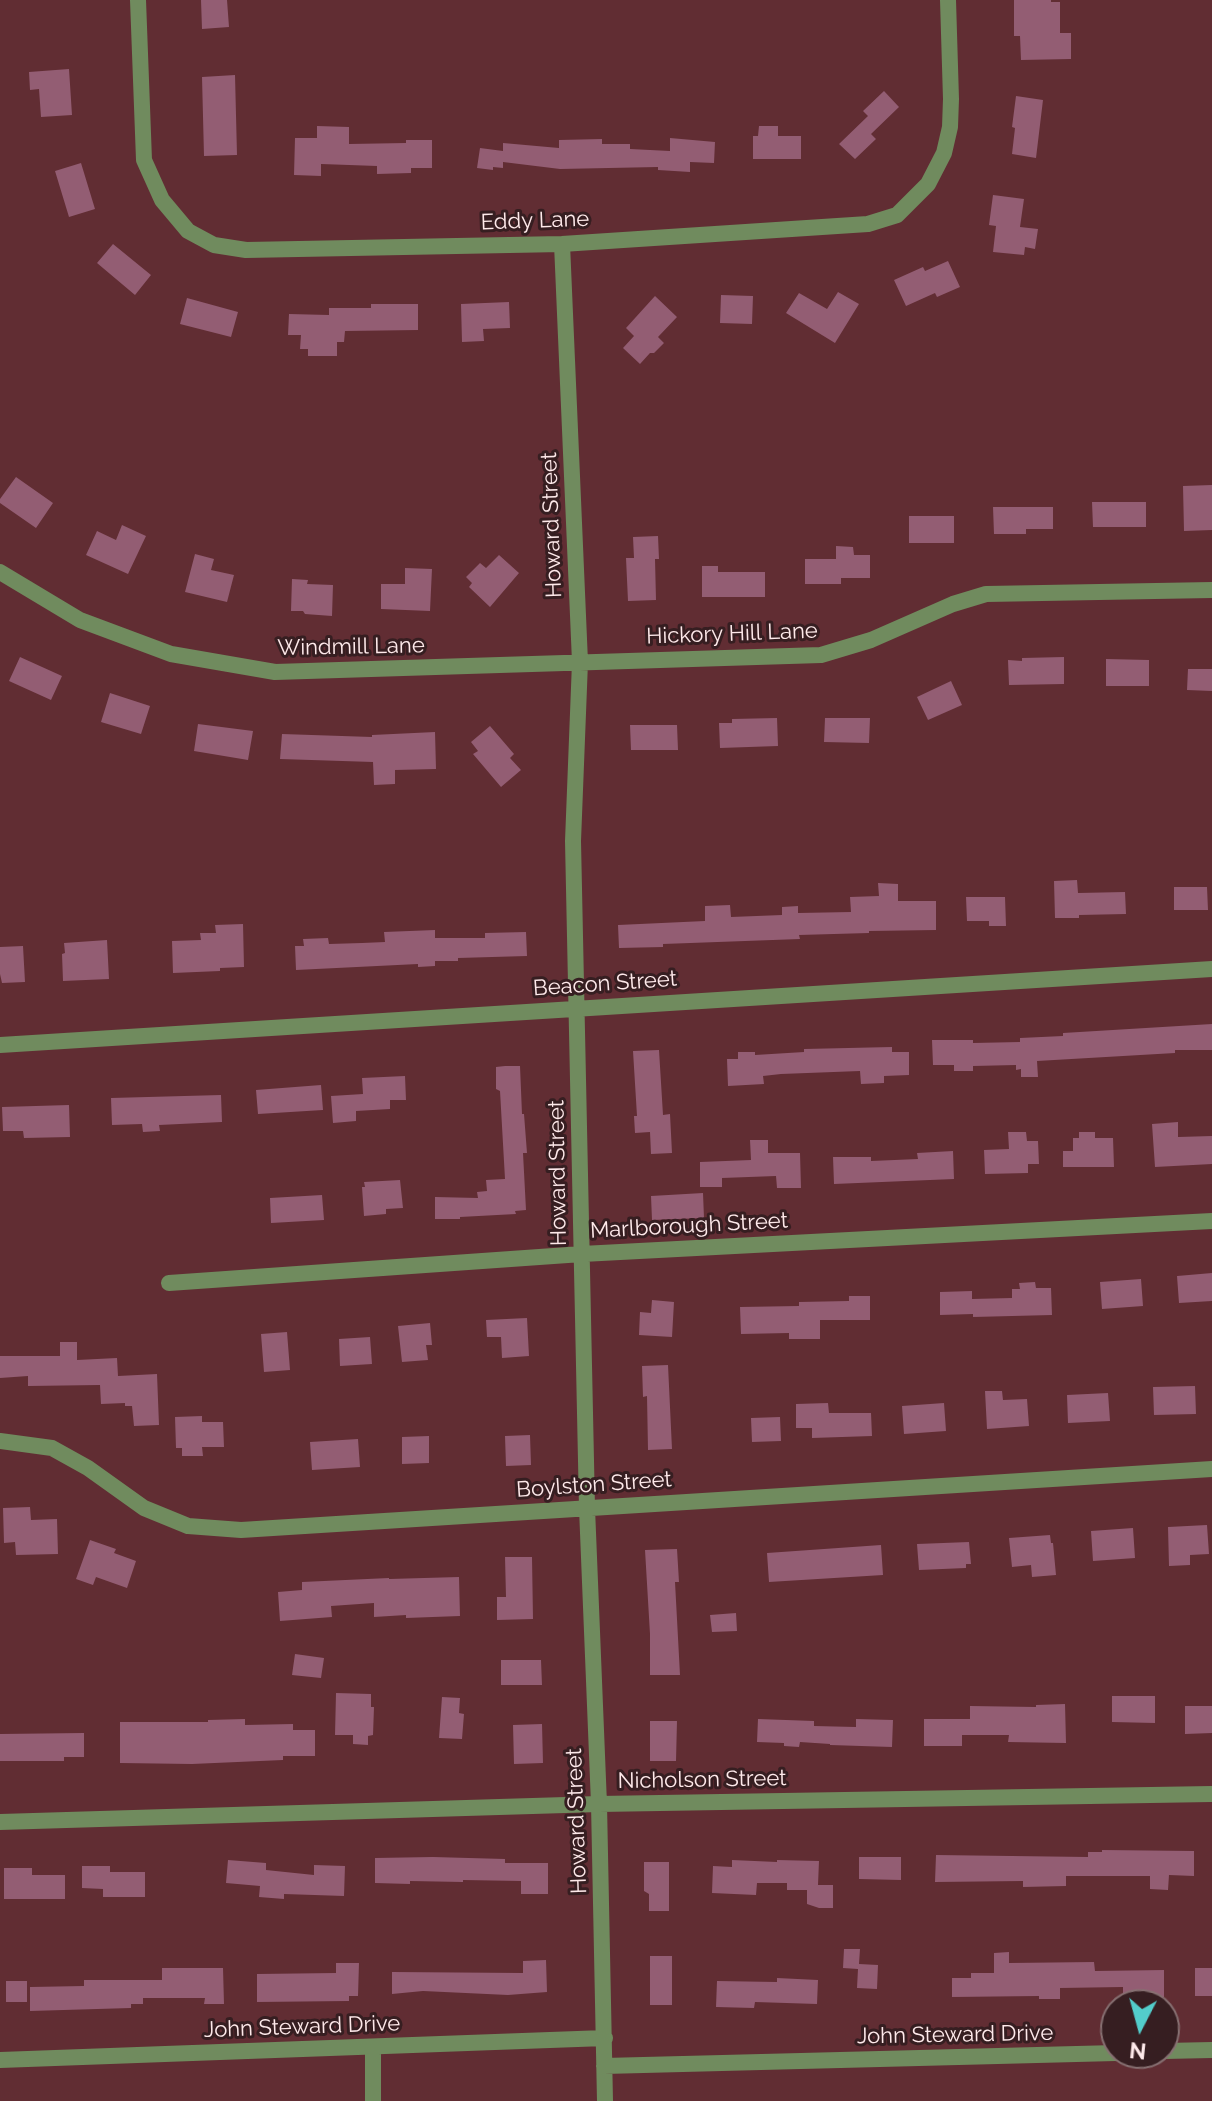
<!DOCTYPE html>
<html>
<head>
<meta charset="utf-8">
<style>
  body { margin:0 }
  #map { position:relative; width:1212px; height:2101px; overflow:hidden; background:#612d33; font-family:Raleway,sans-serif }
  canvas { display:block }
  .north { position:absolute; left:1100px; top:1989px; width:80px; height:80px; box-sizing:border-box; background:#361e21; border:2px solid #866f71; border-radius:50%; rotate:186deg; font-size:22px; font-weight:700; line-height:32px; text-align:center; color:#fee9ea }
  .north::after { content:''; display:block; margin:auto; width:28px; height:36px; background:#53cdcb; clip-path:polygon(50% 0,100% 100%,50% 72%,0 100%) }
</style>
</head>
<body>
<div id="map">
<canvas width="1212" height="2101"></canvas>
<div class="north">N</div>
</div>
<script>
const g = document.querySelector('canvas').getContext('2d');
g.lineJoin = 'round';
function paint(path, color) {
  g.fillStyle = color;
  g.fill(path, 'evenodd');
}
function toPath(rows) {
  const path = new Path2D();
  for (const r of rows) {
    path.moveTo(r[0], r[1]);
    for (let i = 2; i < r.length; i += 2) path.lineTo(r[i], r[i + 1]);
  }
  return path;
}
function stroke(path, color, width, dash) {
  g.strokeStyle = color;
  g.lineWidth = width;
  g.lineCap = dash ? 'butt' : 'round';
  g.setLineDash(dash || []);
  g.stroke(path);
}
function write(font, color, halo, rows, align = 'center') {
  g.font = font + ' Raleway,sans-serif';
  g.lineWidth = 6;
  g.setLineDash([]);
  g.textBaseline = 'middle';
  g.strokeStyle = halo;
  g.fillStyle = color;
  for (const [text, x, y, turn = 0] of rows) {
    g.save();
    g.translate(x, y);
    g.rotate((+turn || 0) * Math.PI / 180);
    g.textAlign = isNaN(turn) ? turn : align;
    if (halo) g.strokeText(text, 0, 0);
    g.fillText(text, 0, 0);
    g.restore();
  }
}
paint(toPath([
  [201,0,227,0,229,27,202,29],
  [1014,0,1051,0,1051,2,1060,2,1060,33,1071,33,1071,59,1021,60,1020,36,1014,36],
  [69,69,72,115,41,117,39,89,30,90,29,72],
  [235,75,237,155,204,156,202,77],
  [884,91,899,107,871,134,876,139,855,159,839,144,868,116,863,111],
  [1016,96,1043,100,1036,158,1012,154,1015,128,1012,127],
  [317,126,349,127,349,144,406,143,406,140,432,140,432,168,411,168,411,173,377,174,377,166,321,164,321,176,294,175,295,138,317,138],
  [759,126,778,126,778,136,801,136,801,159,753,159,753,136,758,136],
  [670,138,715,142,714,163,690,162,690,172,658,170,658,167,560,169,503,162,503,168,493,167,493,170,477,168,480,148,503,151,503,143,559,148,559,140,602,139,602,144,630,144,630,149,670,151],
  [81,163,95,209,69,217,55,171],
  [993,195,1024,199,1020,227,1038,229,1035,249,1025,247,1024,255,993,252,996,226,989,225],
  [113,244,151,275,135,295,97,263],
  [948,261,960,287,937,297,935,293,906,306,894,280,923,267,925,271],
  [838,292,859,304,835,343,786,313,799,293,827,309],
  [721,295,753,296,752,324,720,323],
  [655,296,677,317,658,337,664,343,654,353,650,353,640,364,623,348,634,336,626,328],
  [187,298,238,312,231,337,180,324],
  [509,302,510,328,483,329,484,341,462,342,461,304],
  [371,304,418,304,418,330,345,331,344,342,337,342,337,356,308,356,308,349,300,349,301,335,288,335,289,314,329,315,329,308,371,308],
  [16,477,53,503,36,528,0,503,0,499],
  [1212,485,1212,530,1184,531,1183,486],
  [1092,502,1146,502,1146,527,1093,527],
  [993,507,1053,507,1053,529,1026,529,1026,534,994,534],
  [909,516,954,516,954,543,909,543],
  [122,525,146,536,128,574,86,555,97,531,116,540],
  [658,536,659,559,655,559,656,600,628,601,626,558,634,558,633,537],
  [836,546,853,547,854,555,870,555,870,578,841,578,841,584,805,584,805,559,836,559],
  [195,554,214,559,211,570,234,575,227,602,185,592],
  [499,555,519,573,490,607,469,587,472,583,466,577,480,563,486,568],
  [702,566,718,566,718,572,765,572,765,597,702,597],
  [405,568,432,569,430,611,381,609,381,584,405,584],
  [292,579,308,580,307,584,333,585,332,616,305,614,303,611,291,611],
  [20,657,62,676,51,700,9,681],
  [1064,657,1064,684,1009,685,1008,660,1022,661,1022,658],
  [1106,659,1149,660,1149,686,1106,686],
  [1188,669,1212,669,1212,691,1187,690],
  [951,681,962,705,928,720,917,697],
  [110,693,150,706,141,734,101,722],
  [777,718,778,746,720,748,719,723,732,723,732,719],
  [825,718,870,718,869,743,824,742],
  [198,724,253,731,248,760,194,751],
  [630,725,677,725,678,750,631,750],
  [490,726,514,754,510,758,521,770,501,787,473,754,478,751,471,742],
  [435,732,436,769,395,770,395,784,374,785,373,762,280,759,282,734,372,737,372,735],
  [1077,880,1078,893,1125,892,1126,914,1079,915,1079,918,1055,918,1054,881],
  [878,883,898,884,898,901,936,901,936,930,869,931,869,933,799,935,800,939,663,944,663,947,619,948,618,925,705,921,705,906,730,905,731,917,782,915,782,907,798,906,798,913,851,912,850,897,879,896],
  [1174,887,1207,887,1208,910,1174,910],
  [966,897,1005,897,1006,926,989,926,989,921,967,921],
  [243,924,244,967,220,968,220,971,173,973,172,941,201,940,200,933,216,933,215,925],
  [435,930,435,938,485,938,485,933,526,932,527,956,458,958,458,961,435,961,435,966,418,967,418,964,296,970,295,946,304,946,303,939,328,938,329,944,362,943,385,942,384,932],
  [107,940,109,979,63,981,62,954,65,953,64,943],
  [23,946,25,982,2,983,0,974,0,947],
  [1212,1024,1212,1050,1175,1050,1175,1053,1037,1061,1038,1077,1021,1077,1021,1069,1016,1070,1016,1065,973,1066,973,1071,954,1071,954,1065,933,1065,932,1040,973,1040,973,1043,1020,1042,1020,1038,1063,1036,1063,1033],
  [892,1047,892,1052,909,1052,909,1075,884,1076,884,1083,861,1084,860,1071,781,1074,763,1076,764,1084,728,1086,727,1059,738,1059,738,1052,755,1052,755,1055,804,1052,804,1049],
  [659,1050,663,1115,670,1114,672,1153,651,1154,650,1132,635,1133,634,1116,637,1116,633,1051],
  [505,1066,520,1066,522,1114,524,1114,527,1153,523,1153,526,1210,515,1211,516,1214,460,1217,460,1219,435,1219,435,1197,478,1198,477,1192,487,1191,486,1180,505,1179,500,1091,496,1089,496,1067],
  [405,1076,406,1100,390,1100,390,1109,356,1111,356,1121,333,1123,331,1096,363,1094,362,1078],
  [321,1085,323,1110,258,1114,256,1090],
  [221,1095,222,1122,159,1125,160,1131,143,1132,142,1124,112,1125,111,1098],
  [69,1105,70,1137,24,1138,23,1131,3,1131,2,1107],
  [1178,1122,1178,1137,1212,1136,1212,1164,1155,1167,1152,1124],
  [1008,1132,1026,1132,1027,1141,1038,1141,1039,1164,1028,1164,1028,1173,985,1174,984,1150,1009,1149],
  [1079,1132,1095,1132,1095,1138,1113,1138,1114,1167,1063,1167,1063,1151,1073,1151,1073,1138,1079,1138],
  [750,1140,768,1140,768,1153,800,1153,801,1188,777,1188,776,1176,722,1178,722,1187,700,1187,700,1162,751,1160],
  [953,1151,954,1179,834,1184,833,1157,871,1157,871,1161,918,1159,917,1153],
  [400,1180,403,1208,386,1209,386,1214,364,1216,362,1187,365,1187,364,1182],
  [703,1193,704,1218,652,1220,651,1196],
  [322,1195,324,1220,271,1223,270,1198],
  [1212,1273,1212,1301,1179,1303,1177,1276],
  [1141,1279,1143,1306,1102,1309,1100,1282],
  [1035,1282,1036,1288,1051,1288,1052,1315,973,1317,973,1314,940,1315,940,1292,972,1291,972,1299,1012,1298,1012,1289,1020,1289,1019,1283],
  [849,1296,870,1296,870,1320,820,1320,820,1339,789,1339,789,1333,741,1334,740,1307,799,1306,799,1302,849,1301],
  [652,1300,674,1302,672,1337,639,1335,640,1312,651,1313],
  [527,1318,529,1356,502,1358,501,1337,487,1337,486,1320],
  [430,1323,432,1345,426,1345,428,1360,402,1362,398,1326],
  [287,1332,290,1370,264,1372,261,1334],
  [370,1337,372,1364,340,1366,339,1339],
  [60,1342,77,1342,77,1360,117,1358,118,1376,157,1374,159,1425,134,1426,132,1406,125,1406,125,1403,101,1404,100,1385,28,1386,28,1376,0,1378,0,1356,60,1356],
  [668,1365,672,1449,648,1450,647,1396,643,1397,642,1366],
  [1195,1386,1196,1414,1154,1415,1153,1387],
  [985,1391,1002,1391,1003,1400,1027,1399,1029,1426,987,1429],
  [1108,1393,1110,1421,1068,1423,1067,1395],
  [828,1403,829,1413,871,1413,872,1436,812,1438,812,1428,796,1428,796,1404],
  [944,1403,946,1431,904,1434,902,1406],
  [202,1416,202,1422,223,1422,224,1447,202,1447,203,1456,182,1456,182,1448,176,1448,175,1417],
  [780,1417,781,1441,752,1442,751,1418],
  [530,1435,531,1465,506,1466,505,1436],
  [429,1436,429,1463,402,1464,402,1437],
  [358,1439,360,1467,312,1470,310,1442],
  [30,1507,31,1520,57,1519,58,1554,16,1555,15,1542,4,1543,3,1508],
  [1207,1525,1209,1554,1190,1555,1190,1565,1169,1566,1168,1527],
  [1133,1528,1135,1558,1093,1561,1091,1531],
  [1050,1535,1051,1543,1053,1543,1056,1575,1032,1577,1031,1565,1012,1567,1009,1538],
  [90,1540,116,1549,114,1553,136,1561,127,1588,96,1577,93,1585,76,1579],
  [969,1542,971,1564,966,1564,966,1568,919,1570,917,1544],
  [881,1545,883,1575,769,1582,767,1553],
  [677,1549,679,1582,675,1582,680,1675,650,1675,650,1634,645,1550],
  [505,1557,532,1557,533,1619,497,1620,497,1597,506,1597],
  [459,1577,460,1616,406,1618,406,1615,374,1617,374,1603,331,1606,332,1617,280,1621,278,1592,302,1590,302,1582,389,1578,389,1579],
  [736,1613,737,1631,712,1632,710,1615],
  [295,1654,324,1658,321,1678,292,1675],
  [501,1660,541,1660,542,1685,501,1685],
  [336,1693,371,1694,371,1707,374,1707,373,1735,368,1736,368,1745,353,1744,353,1735,335,1735],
  [1112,1696,1155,1696,1155,1723,1112,1722],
  [442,1697,460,1698,459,1713,464,1714,462,1739,439,1738],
  [1065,1704,1066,1743,1008,1742,1009,1735,962,1735,962,1746,924,1746,924,1719,970,1719,970,1706,1036,1707,1036,1705],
  [1185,1706,1212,1706,1212,1733,1185,1734],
  [245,1719,245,1725,293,1724,293,1730,315,1730,315,1756,283,1756,283,1760,192,1764,120,1763,120,1722,208,1722,208,1720],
  [758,1719,814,1721,814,1726,856,1727,856,1719,893,1720,892,1747,830,1745,830,1744,800,1742,799,1747,784,1746,784,1743,757,1742],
  [650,1721,677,1721,676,1761,650,1761],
  [542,1724,543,1763,514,1764,513,1725],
  [84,1733,84,1757,64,1757,64,1761,0,1761,0,1734],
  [1102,1850,1194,1851,1194,1876,1169,1875,1168,1890,1150,1889,1150,1876,1066,1876,1066,1886,1023,1887,1023,1881,935,1882,936,1855,1088,1857,1088,1852,1102,1852],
  [433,1857,505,1859,505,1863,548,1863,548,1894,521,1894,521,1881,463,1880,463,1882,410,1881,410,1884,375,1883,375,1858],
  [859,1857,901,1857,901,1880,859,1879],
  [228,1860,266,1863,266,1870,314,1875,314,1865,345,1866,344,1896,284,1894,284,1899,259,1897,260,1886,226,1883],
  [732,1860,777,1862,777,1860,819,1861,818,1885,833,1885,833,1908,819,1908,807,1904,807,1890,787,1890,787,1883,757,1883,756,1895,712,1893,713,1866,732,1867],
  [644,1862,669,1862,669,1911,649,1911,649,1894,644,1891],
  [82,1866,110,1866,110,1872,145,1872,145,1897,103,1897,103,1889,82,1888],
  [4,1868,32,1868,32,1875,65,1875,65,1899,4,1899],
  [844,1949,860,1949,859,1964,878,1965,877,1989,857,1988,858,1969,843,1968],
  [1009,1952,1009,1963,1094,1962,1095,1971,1164,1970,1164,1997,1123,1997,1123,1987,1060,1988,1060,1999,1039,1999,1039,1996,952,1997,952,1978,971,1978,971,1973,994,1973,994,1953],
  [650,1956,672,1956,672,2005,650,2005],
  [546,1960,547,1992,508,1995,423,1991,392,1994,392,1972,523,1973,523,1961],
  [336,1963,359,1963,358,1996,349,1996,349,2001,257,2002,257,1974,336,1973],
  [162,1968,223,1968,224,2004,204,2004,205,1998,143,1998,143,2004,131,2004,131,2008,30,2011,30,1987,84,1986,84,1980,162,1980],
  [1195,1968,1212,1968,1212,1996,1195,1996],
  [777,1978,818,1980,817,2004,755,2002,754,2008,716,2007,717,1981,777,1982],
  [6,1981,27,1981,27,2002,6,2002]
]), '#935d73');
stroke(toPath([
  [138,0,144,160,162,200,188,231,214,245,246,250,562,244,868,224,897,215,928,184,944,153,950,127,951,99,948,0],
  [562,244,580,662,573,841,587,1508,599,1804,605,2101],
  [0,572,80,620,171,654,275,672,821,655,871,640,953,604,986,594,1212,590],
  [0,1045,1212,969],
  [169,1283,582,1254,1212,1221],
  [0,1441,52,1448,88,1468,144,1508,188,1526,241,1530,1212,1469],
  [0,1822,599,1804,1212,1794],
  [373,2047,373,2101],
  [1164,2051,1212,2050],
  [0,2060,605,2038],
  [604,2066,1116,2053]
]), '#708b5e', 16);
write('22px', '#fee9ea', '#361e21', [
  ["Eddy Lane",535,221,-2],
  ["Howard Street",552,525,-92],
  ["Hickory Hill Lane",732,634,-2],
  ["Windmill Lane",351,647,-1],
  ["Beacon Street",605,984,-4],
  ["Howard Street",558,1173,-91],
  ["Marlborough Street",689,1226,-3],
  ["Boylston Street",594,1485,-4],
  ["Nicholson Street",702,1780,-1],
  ["Howard Street",577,1821,-92],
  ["John Steward Drive",302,2027,-2],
  ["John Steward Drive",955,2035,-1]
]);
</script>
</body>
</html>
